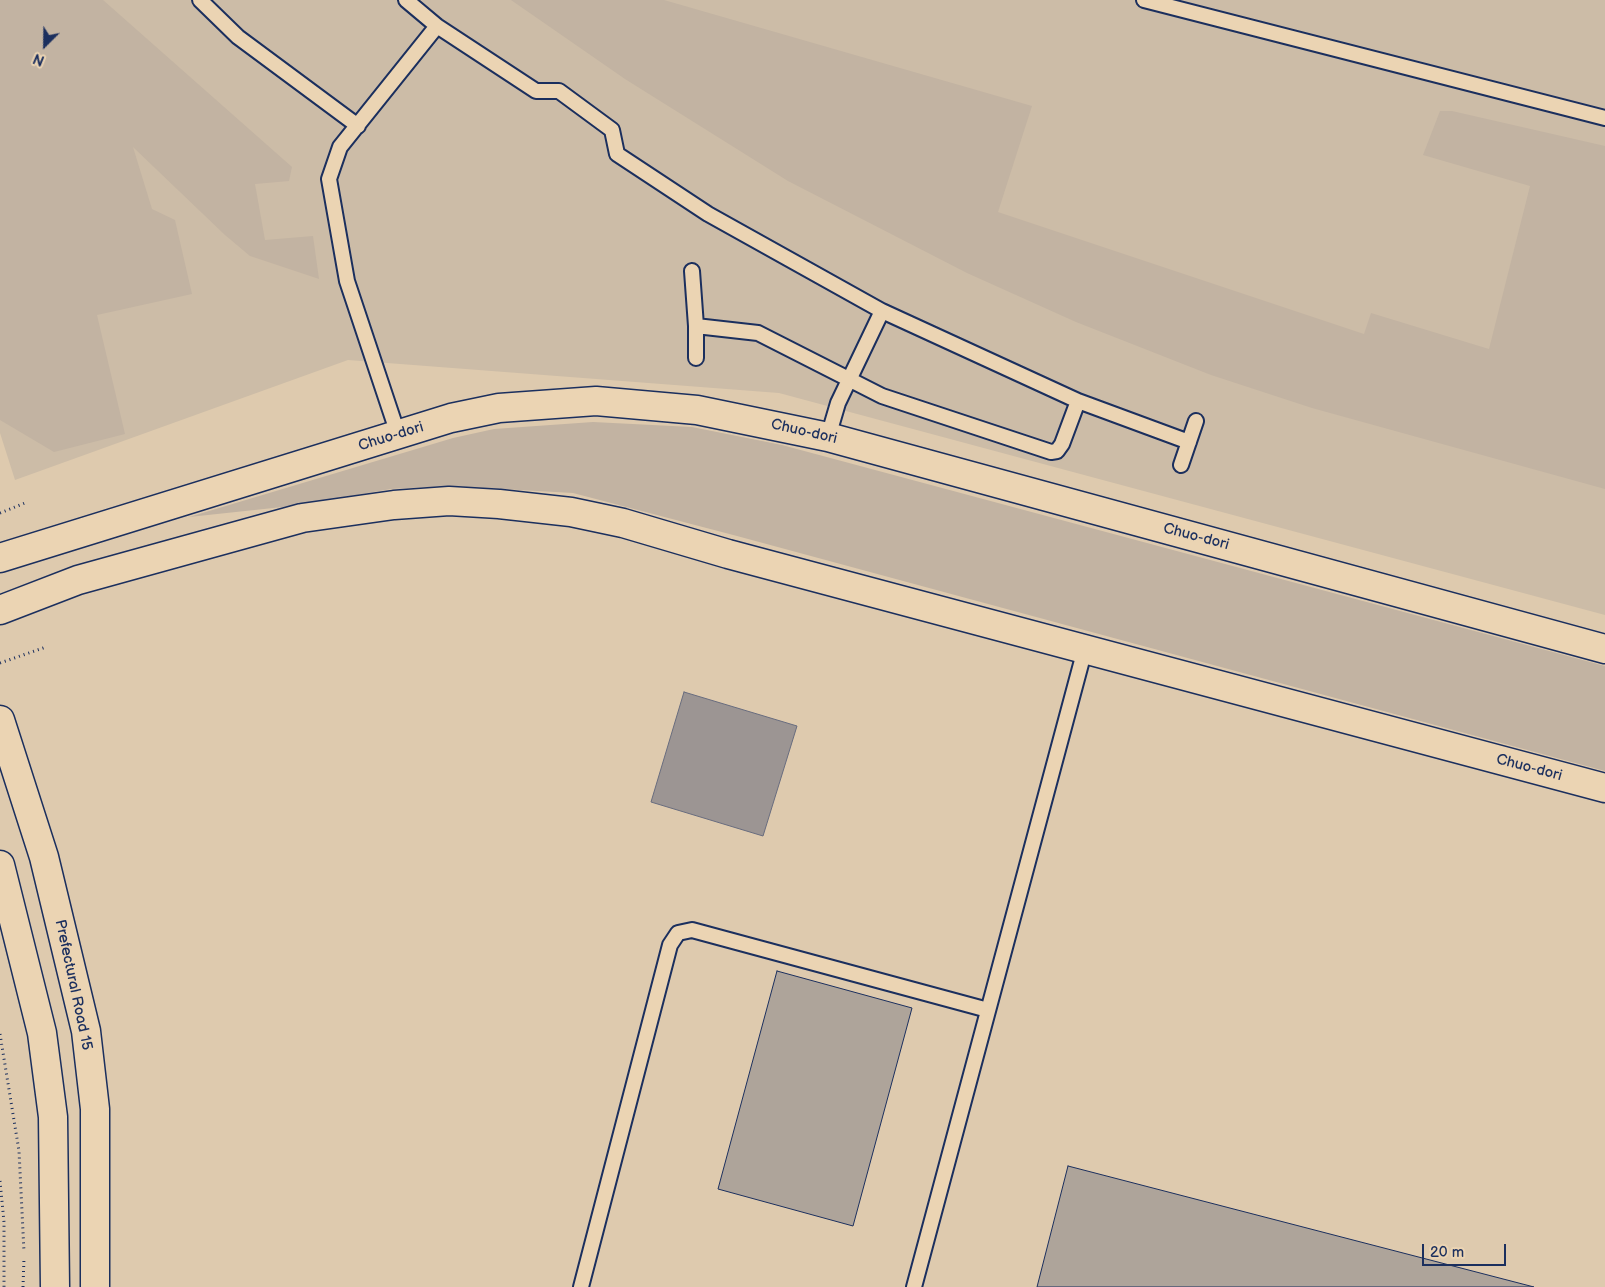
<!DOCTYPE html>
<html>
<head>
<meta charset="utf-8">
<style>
  body { margin:0 }
  #map { position:relative; width:1605px; height:1287px; overflow:hidden; background:#decaae; font-family:"Balsamiq Sans",sans-serif }
  canvas { display:block }
  .north { position:absolute; left:20px; top:20px; width:50px; height:50px; -webkit-text-stroke:4px #ebd4b3; paint-order:stroke; rotate:203deg; font-size:14px; font-weight:700; line-height:20px; text-align:center; color:#1b2f5e }
  .north::after { content:''; display:block; margin:auto; width:18px; height:22px; background:#1b2f5e; clip-path:polygon(50% 0,100% 100%,50% 72%,0 100%) }
  .scale { position:absolute; left:1422px; top:1244px; width:84px; height:22px; box-sizing:border-box; border:2px solid #1b2f5e; border-top:0; padding-left:6px; font-size:15px; line-height:18px; white-space:nowrap; color:#1b2f5e; -webkit-text-stroke:4px #ebd4b3; paint-order:stroke }
</style>
</head>
<body>
<div id="map">
<canvas width="1605" height="1287"></canvas>
<div class="north">N</div>
<div class="scale">20 m</div>
</div>
<script>
const g = document.querySelector('canvas').getContext('2d');
g.lineJoin = 'round';
function paint(path, color) {
  g.fillStyle = color;
  g.fill(path, 'evenodd');
}
function toPath(rows) {
  const path = new Path2D();
  for (const r of rows) {
    path.moveTo(r[0], r[1]);
    for (let i = 2; i < r.length; i += 2) path.lineTo(r[i], r[i + 1]);
  }
  return path;
}
function stroke(path, color, width, dash) {
  g.strokeStyle = color;
  g.lineWidth = width;
  g.lineCap = dash ? 'butt' : 'round';
  g.setLineDash(dash || []);
  g.stroke(path);
}
function write(font, color, halo, rows, align = 'center') {
  g.font = font + ' "Balsamiq Sans",sans-serif';
  g.lineWidth = 4;
  g.setLineDash([]);
  g.textBaseline = 'middle';
  g.strokeStyle = halo;
  g.fillStyle = color;
  for (const [text, x, y, turn = 0] of rows) {
    g.save();
    g.translate(x, y);
    g.rotate((+turn || 0) * Math.PI / 180);
    g.textAlign = isNaN(turn) ? turn : align;
    if (halo) g.strokeText(text, 0, 0);
    g.fillText(text, 0, 0);
    g.restore();
  }
}
paint(toPath([
  [0,0,1605,0,1605,615,779,393,348,360,15,480,0,433]
]), '#ccbca7');
paint(toPath([
  [0,0,103,0,292,167,289,181,255,184,265,240,313,236,319,279,250,256,225,235,133,147,152,209,175,220,192,294,97,315,125,434,54,452,0,420],
  [511,0,664,0,1032,106,998,212,1364,334,1371,313,1489,349,1530,186,1423,155,1440,111,1452,111,1605,146,1605,489,1312,408,1211,375,1076,322,967,273,788,181,625,79],
  [593,422,692,427,782,445,1605,666,1605,771,737,536,573,493,448,486,391,489,292,506,189,517,453,438,494,429]
]), '#c2b3a2');
const water = toPath([
  [684,692,797,726,763,836,651,802,684,692]
]);
paint(water, '#9c9593');
stroke(water, '#686c7e', 1);
const building = toPath([
  [777,971,912,1008,853,1226,718,1189,777,971],
  [1068,1166,1534,1287,1037,1287,1068,1166]
]);
paint(building, '#aea49a');
stroke(building, '#1b2f5e', 1);
const service = toPath([
  [200,0,238,37,358,126],
  [406,0,437,26,536,91,559,91,612,130,617,154,708,214,882,311,1078,401,1189,442],
  [1144,0,1605,118],
  [692,271,696,326,696,358],
  [696,326,758,333,882,396,1051,452,1057,451,1062,444,1078,401],
  [398,434,347,281,329,179,340,147,437,26],
  [828,437,838,403,882,311],
  [1181,465,1196,421],
  [581,1287,670,945,678,933,692,930,988,1010],
  [914,1287,1085,649]
]);
const tertiary = toPath([
  [0,558,451,418,499,408,596,401,697,410,828,437,1605,649],
  [0,610,78,580,302,518,394,505,449,501,499,504,571,512,623,523,728,554,1605,788]
]);
const primary = toPath([
  [0,720,44,857,86,1031,95,1109,95,1287],
  [0,865,42,1033,53,1117,55,1287]
]);
stroke(service, '#1b2f5e', 18);
stroke(tertiary, '#1b2f5e', 31);
stroke(primary, '#1b2f5e', 31);
stroke(toPath([
  [0,513,25,503],
  [0,663,46,647],
  [0,1034,19,1151,24,1252],
  [0,1181,4,1222,4,1287],
  [23,1287,24,1258]
]), '#1b2f5e', 3, [1, 4]);
stroke(service, '#ebd4b3', 14);
stroke(tertiary, '#ebd4b3', 28);
stroke(primary, '#ebd4b3', 28);
write('15px', '#1b2f5e', '#ebd4b3', [
  ["Chuo-dori",804,432,13],
  ["Chuo-dori",391,437,-17],
  ["Chuo-dori",1196,537,15],
  ["Chuo-dori",1529,768,15],
  ["Prefectural Road 15",73,985,78]
]);
</script>
</body>
</html>
